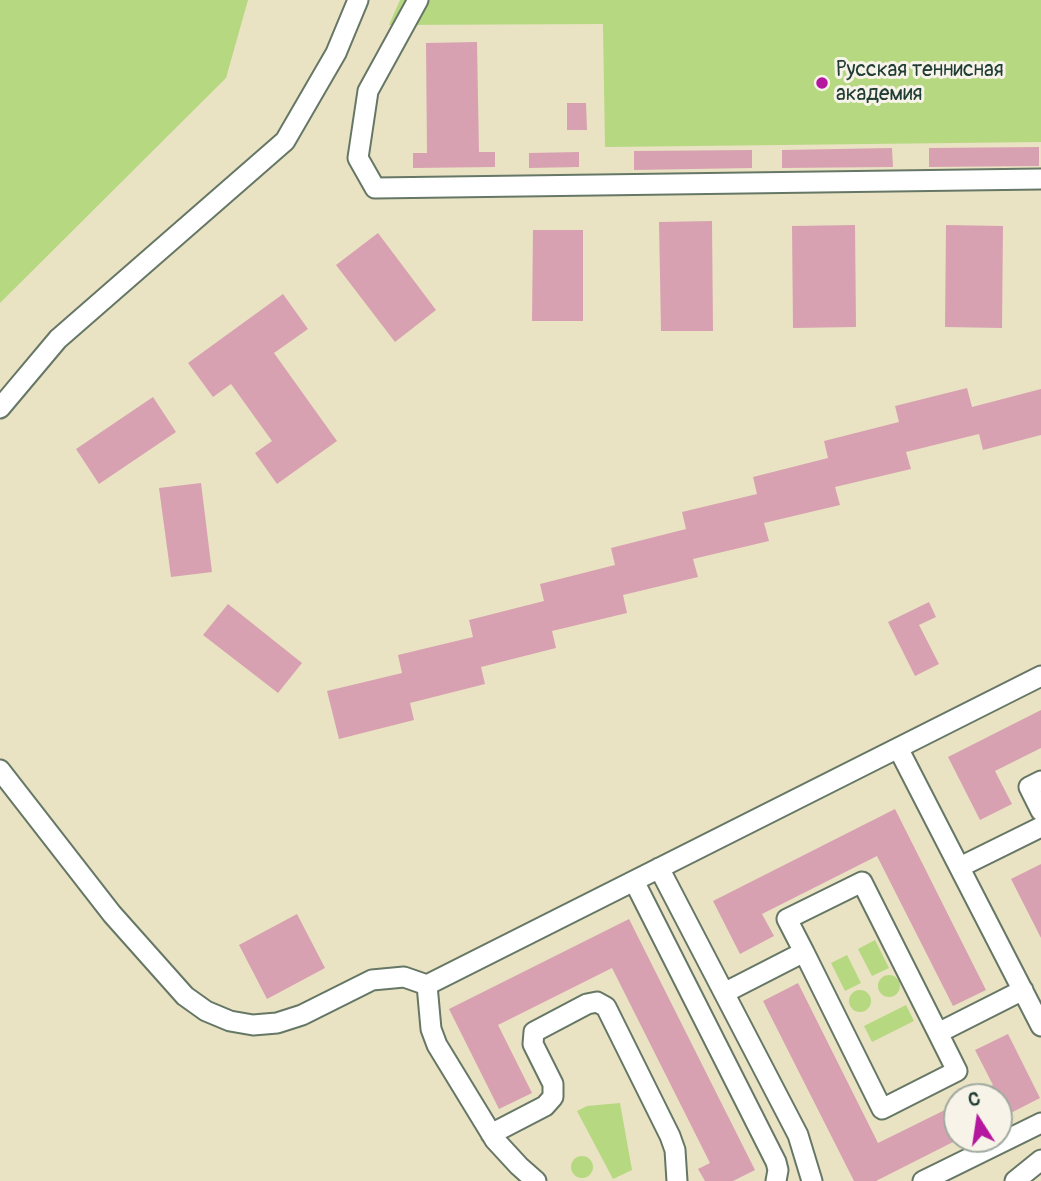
<!DOCTYPE html>
<html>
<head>
<meta charset="utf-8">
<style>
  body { margin:0 }
  #map { position:relative; width:1041px; height:1181px; overflow:hidden; background:#e9e3c3; font-family:Pangolin,sans-serif }
  canvas { display:block }
  .north { position:absolute; left:943px; top:1083px; width:70px; height:70px; box-sizing:border-box; background:#f7f3e8; border:2px solid #a1aaa0; border-radius:50%; rotate:348deg; font-size:19px; font-weight:700; line-height:28px; text-align:center; color:#1f3d34 }
  .north::after { content:''; display:block; margin:auto; width:24px; height:32px; background:#b5179e; clip-path:polygon(50% 0,100% 100%,50% 72%,0 100%) }
</style>
</head>
<body>
<div id="map">
<canvas width="1041" height="1181"></canvas>
<div class="north">С</div>
</div>
<script>
const g = document.querySelector('canvas').getContext('2d');
g.lineJoin = 'round';
function paint(path, color) {
  g.fillStyle = color;
  g.fill(path, 'evenodd');
}
function toPath(rows) {
  const path = new Path2D();
  for (const r of rows) {
    if (r.length === 3) {
      path.moveTo(r[0] + r[2], r[1]);
      path.arc(r[0], r[1], r[2], 0, 2 * Math.PI);
      continue;
    }
    path.moveTo(r[0], r[1]);
    for (let i = 2; i < r.length; i += 2) path.lineTo(r[i], r[i + 1]);
  }
  return path;
}
function stroke(path, color, width, dash) {
  g.strokeStyle = color;
  g.lineWidth = width;
  g.lineCap = dash ? 'butt' : 'round';
  g.setLineDash(dash || []);
  g.stroke(path);
}
function write(font, color, halo, rows, align = 'center') {
  g.font = font + ' Pangolin,sans-serif';
  g.lineWidth = 6;
  g.setLineDash([]);
  g.textBaseline = 'middle';
  g.strokeStyle = halo;
  g.fillStyle = color;
  for (const [text, x, y, turn = 0] of rows) {
    g.save();
    g.translate(x, y);
    g.rotate((+turn || 0) * Math.PI / 180);
    g.textAlign = isNaN(turn) ? turn : align;
    if (halo) g.strokeText(text, 0, 0);
    g.fillText(text, 0, 0);
    g.restore();
  }
}
paint(toPath([
  [0,0,248,0,226,78,0,303],
  [400,0,1041,0,1041,142,605,147,603,24,389,25],
  [875,940,889,968,872,976,858,949],
  [847,955,861,983,845,991,831,963],
  [889,986,11],
  [860,1001,11],
  [906,1005,914,1021,872,1042,864,1026],
  [620,1103,632,1170,613,1179,577,1111,587,1106],
  [582,1167,11]
]), '#b5d881');
paint(toPath([
  [477,42,479,152,495,152,495,167,413,168,413,153,427,153,426,43],
  [567,103,586,103,587,130,567,130],
  [1039,147,1039,166,929,167,929,148],
  [892,148,893,167,782,168,782,150],
  [752,150,752,168,634,170,634,151],
  [579,152,579,167,529,168,529,153],
  [712,221,713,331,661,331,659,222],
  [855,225,856,327,793,328,792,226],
  [946,225,1003,226,1002,328,945,327],
  [533,230,583,230,583,321,532,321],
  [378,233,436,310,395,342,336,265],
  [283,294,308,329,274,353,337,441,277,484,255,453,272,441,231,384,213,397,188,363],
  [967,388,972,407,1041,389,1041,435,983,450,979,434,906,452,911,469,835,487,840,505,764,523,769,541,693,559,698,577,623,595,627,613,552,631,556,648,481,667,485,684,410,703,414,720,339,739,327,691,402,673,398,655,473,637,469,620,544,601,540,584,615,565,611,548,686,529,682,512,757,494,753,477,828,458,824,441,899,422,895,406],
  [153,397,176,432,99,484,76,449],
  [201,483,212,572,171,577,159,488],
  [929,602,936,617,919,625,939,664,915,676,888,622],
  [228,604,302,663,278,693,203,635],
  [1041,710,1041,748,995,771,1012,804,980,820,948,757],
  [895,809,986,990,953,1006,877,856,762,914,774,936,740,954,713,901],
  [1041,864,1041,938,1011,879],
  [297,914,325,968,267,999,239,945],
  [629,919,755,1170,733,1181,705,1181,698,1169,710,1163,612,968,498,1025,532,1093,499,1109,449,1009],
  [798,983,878,1143,957,1104,957,1140,876,1181,854,1181,763,1001],
  [1008,1034,1040,1098,999,1119,999,1097,970,1097,993,1085,975,1050]
]), '#d8a1b1');
const minor = toPath([
  [418,0,368,91,358,158,375,188,1041,179],
  [0,408,58,339,285,141,336,53,358,0],
  [898,748,1041,1026],
  [0,770,112,914,185,996,206,1011,230,1021,253,1025,277,1023,302,1015,372,980,404,977,427,985,1041,676],
  [1041,781,1029,787,1041,811],
  [960,867,1041,827],
  [659,868,798,1135,812,1181],
  [634,881,776,1162,778,1170,776,1181],
  [804,952,787,919,862,882,938,1033],
  [427,985,431,1029,437,1045,495,1140,519,1166,536,1181],
  [724,993,804,952,882,1109,957,1071,938,1033,1023,990],
  [491,1134,545,1106,553,1097,553,1084,533,1044,534,1032,587,1004,597,1002,606,1007,670,1136,675,1150,677,1181],
  [923,1181,1041,1123],
  [1015,1181,1041,1160]
]);
stroke(minor, '#676', 23);
stroke(minor, '#fff', 19);
for (const [x, y, r, color] of [
  [822,83,7,"#b5179e"]
]) {
  const dot = new Path2D();
  dot.arc(x, y, r, 0, 2 * Math.PI);
  g.fillStyle = color;
  g.fill(dot);
  stroke(dot, '#f7f3e8', 2.5);
}
write('21px', '#1f3d34', '#f7f3e8', [
  ["Русская теннисная",836,71],
  ["академия",836,95]
], 'left');
</script>
</body>
</html>
